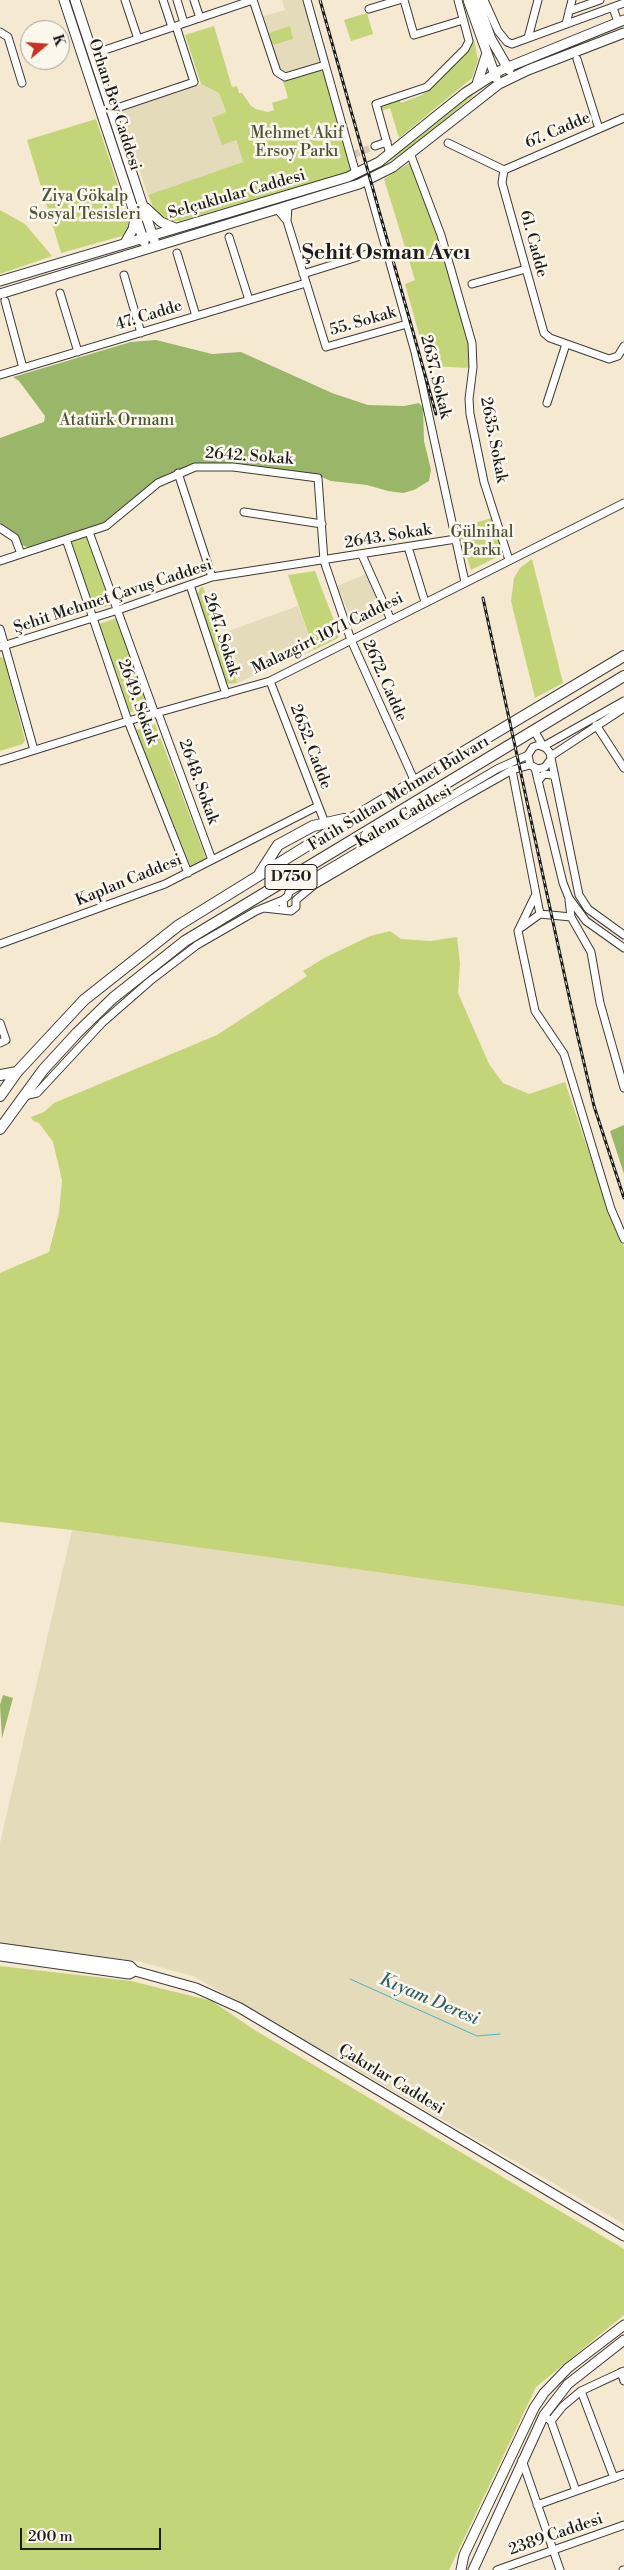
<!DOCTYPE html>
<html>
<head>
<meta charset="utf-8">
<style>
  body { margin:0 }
  #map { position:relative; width:624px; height:2570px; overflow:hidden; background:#f5e9d2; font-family:"Libre Bodoni",serif }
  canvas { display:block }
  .north { position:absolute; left:20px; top:20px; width:50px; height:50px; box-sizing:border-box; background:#fbf7ec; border:1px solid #a29f99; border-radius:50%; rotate:72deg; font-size:14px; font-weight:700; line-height:20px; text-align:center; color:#1c1c1c }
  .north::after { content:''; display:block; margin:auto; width:18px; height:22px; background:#c8321e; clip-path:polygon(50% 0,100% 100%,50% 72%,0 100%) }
  .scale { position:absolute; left:20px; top:2528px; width:141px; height:22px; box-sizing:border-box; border:2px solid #1c1c1c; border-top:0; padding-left:6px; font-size:15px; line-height:18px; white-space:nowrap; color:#1c1c1c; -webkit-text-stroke:4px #fbf7ec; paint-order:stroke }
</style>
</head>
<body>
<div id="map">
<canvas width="624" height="2570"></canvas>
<div class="north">K</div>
<div class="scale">200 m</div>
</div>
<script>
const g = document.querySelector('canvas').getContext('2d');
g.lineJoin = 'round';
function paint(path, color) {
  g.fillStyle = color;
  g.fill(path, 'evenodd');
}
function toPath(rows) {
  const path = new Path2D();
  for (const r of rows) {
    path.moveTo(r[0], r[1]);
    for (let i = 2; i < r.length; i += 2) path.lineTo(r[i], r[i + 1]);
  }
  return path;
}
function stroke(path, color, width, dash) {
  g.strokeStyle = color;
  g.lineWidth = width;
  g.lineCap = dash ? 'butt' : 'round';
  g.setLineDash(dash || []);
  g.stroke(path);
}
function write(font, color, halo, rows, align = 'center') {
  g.font = font + ' "Libre Bodoni",serif';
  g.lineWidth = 5;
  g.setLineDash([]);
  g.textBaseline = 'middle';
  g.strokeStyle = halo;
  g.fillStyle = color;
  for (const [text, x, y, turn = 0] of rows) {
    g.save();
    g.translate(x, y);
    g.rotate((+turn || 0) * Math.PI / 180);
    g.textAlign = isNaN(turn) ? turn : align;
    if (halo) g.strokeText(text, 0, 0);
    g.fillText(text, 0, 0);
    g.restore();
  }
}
paint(toPath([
  [282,0,304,0,323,63,286,74,281,73,261,17,285,10],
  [201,84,219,93,243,162,148,195,119,111],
  [366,574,385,615,362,625,353,622,337,586],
  [298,606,314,650,237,683,220,634],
  [72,1530,624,1605,624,2224,193,1976,137,1961,0,1944,0,1843]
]), '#e4dbba');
paint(toPath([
  [367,13,373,34,351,41,344,20],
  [214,26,232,87,237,86,239,93,242,93,251,106,256,109,268,112,274,110,272,103,288,98,283,81,323,68,351,171,180,221,169,221,155,211,148,195,243,162,236,140,222,145,212,118,226,112,219,93,201,84,185,35],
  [290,26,293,39,273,45,269,33],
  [474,39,478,60,472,78,399,138,390,108,381,111,379,106,399,100,401,103,422,95,441,79,440,76,449,70],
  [471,94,473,96,421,140,376,171,375,168,407,146],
  [96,119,129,219,128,229,122,236,61,253,27,140],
  [411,162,438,233,468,336,471,368,428,366,405,284,415,280,384,179],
  [0,210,25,224,52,256,0,274],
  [495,517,505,553,471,570,458,528],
  [86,536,111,605,92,611,68,541],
  [532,559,563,683,535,698,511,601,514,578,520,568],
  [315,571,339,634,338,638,314,650,288,575],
  [203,587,220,634,237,683,229,684,225,681,197,596,200,588],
  [117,618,149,707,128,713,99,624],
  [0,657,4,658,25,740,23,744,0,751],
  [155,724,206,858,206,860,191,867,136,730],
  [390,931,401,939,430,941,457,937,460,964,458,993,489,1064,503,1083,529,1094,565,1082,609,1212,624,1247,624,1606,72,1530,0,1522,0,1273,49,1252,59,1213,62,1180,53,1142,39,1123,33,1121,31,1117,44,1112,54,1103,217,1035,307,976,303,971,326,957,370,936],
  [0,1966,131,1981,212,2001,253,2029,624,2249,624,2315,536,2387,449,2570,0,2570]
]), '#c3d578');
paint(toPath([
  [156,340,212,354,241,352,332,393,368,405,404,406,419,403,423,408,424,441,431,470,429,481,414,490,403,493,388,491,367,485,331,481,315,474,200,463,169,473,156,481,113,518,103,523,30,548,22,545,15,533,0,525,0,438,44,422,45,416,19,381,13,377,131,342],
  [624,1125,624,1174,610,1131],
  [3,1695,13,1698,2,1738,0,1705]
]), '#9ab668');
stroke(toPath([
  [350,1979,477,2036,500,2034]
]), '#47b4c4', 1);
stroke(toPath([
  [353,155,375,146]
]), '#d4cab7', 7, [7, 3.5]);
const minor = toPath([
  [125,0,138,39],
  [163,0,172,27],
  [177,0,184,23],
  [194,0,200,18],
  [253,0,277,72,285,77,325,65],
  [307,0,356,174],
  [404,0,414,35,463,20],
  [484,0,498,31,507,42,512,44,624,3],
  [613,8,618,22],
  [369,9,399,0],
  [569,11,600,0],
  [566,24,572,0],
  [0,32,8,37,22,83],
  [528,38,538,0],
  [93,54,253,0],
  [577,59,599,129],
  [111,110,194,82,176,26],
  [448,143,504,170],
  [375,146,387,142],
  [410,153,441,235,472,343,473,367,469,399,470,414,484,482,509,560],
  [390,154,376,104,427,87,465,49,469,41,458,0],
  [504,170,502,183,544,333,550,338,609,359,618,356,624,346],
  [504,170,624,118],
  [367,181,415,352,465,582],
  [278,210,287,221,288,207],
  [287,221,326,347,407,324],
  [229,237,249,300],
  [177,253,196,316],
  [303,274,367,254],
  [124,275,141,333],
  [472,284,526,269],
  [60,293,78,352],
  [5,301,23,368],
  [0,375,306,283],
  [547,403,566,344],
  [178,473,212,577],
  [244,512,322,524],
  [0,528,15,538,21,554],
  [89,532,155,714],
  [66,539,128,721,188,873],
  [408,547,425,602],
  [362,555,391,620],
  [0,561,106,526,158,483,195,467,233,467,318,478,324,561,351,640,415,782],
  [190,585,226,694],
  [0,629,34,750],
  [0,647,118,610,212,577,456,539],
  [270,681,325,823],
  [158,713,212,860],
  [596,725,624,768],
  [534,730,543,746],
  [544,746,624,701],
  [551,756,624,708],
  [551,759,545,767,538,769,530,765,528,755,533,747,539,745,546,748,550,753,579,895,588,909,624,935],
  [0,761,128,721,270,681,624,503],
  [535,768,563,883,569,898,586,921,624,948],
  [512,770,536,894,518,931,535,1011,564,1054,611,1209,624,1239],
  [538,781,544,774,552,775,555,777],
  [536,894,540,914,571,917],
  [296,900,314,885,459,800,512,770,530,765],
  [569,900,571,917,591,952,600,1003,624,1088],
  [264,908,291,911,296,907,296,900],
  [284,909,283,900,288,896,289,892,497,769,528,755],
  [522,927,540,914],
  [0,944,165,884,318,806],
  [0,1023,6,1040,0,1043],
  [24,1096,37,1093,103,1022,150,981,197,945,256,911,283,900],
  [621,2372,624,2381],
  [581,2391,614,2478],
  [547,2418,551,2421,576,2491],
  [551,2421,563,2406,581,2391,624,2371],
  [522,2460,560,2570],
  [537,2505,624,2474],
  [497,2570,624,2525],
  [623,2570,624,2570]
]);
const major = toPath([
  [64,0,144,242],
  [75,0,154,240],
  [468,0,496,78],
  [477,0,491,39,509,70],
  [477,84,486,56],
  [146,208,161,222,175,228],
  [125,243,133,229,135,219],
  [0,281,348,177,379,162,465,93,501,70,624,20],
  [0,294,359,184,393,167,499,84,528,70,624,33],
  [0,1948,130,1966,135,1971,129,1974,0,1956],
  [135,1971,196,1988,240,2008,624,2236],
  [461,2570,464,2555,534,2408,544,2393,568,2368,624,2325],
  [473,2570,544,2415,568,2384,624,2340]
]);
const highway = toPath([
  [260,873,278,845,313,826,344,819],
  [0,1075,17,1072],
  [0,1096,17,1072,84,1000,179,925,331,831,624,656],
  [0,1129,43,1070,77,1033,113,998,185,941,624,676]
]);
stroke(minor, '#3d3b37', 9);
stroke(major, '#3d3b37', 11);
stroke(highway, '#3d3b37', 12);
stroke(minor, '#fff', 7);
stroke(major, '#fff', 9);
stroke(highway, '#fff', 10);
const rail = toPath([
  [320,0,436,414],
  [483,598,577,1033,594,1106,624,1198]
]);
stroke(rail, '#1c1c1c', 3);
stroke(rail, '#fbf7ec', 1, [4]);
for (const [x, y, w] of [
  [291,877,52]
]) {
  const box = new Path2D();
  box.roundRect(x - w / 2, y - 12.5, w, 25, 4);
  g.fillStyle = '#fbf7ec';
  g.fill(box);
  stroke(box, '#1c1c1c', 1);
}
write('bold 15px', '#1c1c1c', null, [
  ["D750",291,877]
]);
write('16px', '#1c1c1c', '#fbf7ec', [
  ["Orhan Bey Caddesi",114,105,72],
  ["67. Cadde",558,131,-23],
  ["Selçuklular Caddesi",237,195,-16],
  ["61. Cadde",533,244,75],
  ["47. Cadde",149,316,-17],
  ["55. Sokak",363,322,-16],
  ["2637. Sokak",435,377,76],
  ["2635. Sokak",493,440,79],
  ["2642. Sokak",249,457,4],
  ["2643. Sokak",388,537,-9],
  ["Şehit Mehmet Çavuş Caddesi",113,597,-18],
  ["Malazgirt 1071 Caddesi",328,634,-26],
  ["2647. Sokak",221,635,72],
  ["2672. Cadde",384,681,66],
  ["2649. Sokak",137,702,70],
  ["2652. Cadde",310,747,69],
  ["2648. Sokak",198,782,70],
  ["Fatih Sultan Mehmet Bulvarı",399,794,-31],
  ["Kalem Caddesi",404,817,-30],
  ["Kaplan Caddesi",129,881,-22],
  ["Çakırlar Caddesi",391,2080,31],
  ["2389 Caddesi",556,2535,-19]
]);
write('16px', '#4e5438', '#fbf7ec', [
  ["Mehmet Akif",297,134],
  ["Ersoy Parkı",297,152],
  ["Ziya Gökalp",85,197],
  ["Sosyal Tesisleri",85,215],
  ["Atatürk Ormanı",117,421],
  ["Gülnihal",482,533],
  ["Parkı",482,551]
]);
write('italic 18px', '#2f6068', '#fbf7ec', [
  ["Kıyam Deresi",429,2000,23]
]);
write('bold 21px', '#1c1c1c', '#fbf7ec', [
  ["Şehit Osman Avcı",386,254]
]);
</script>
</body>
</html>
